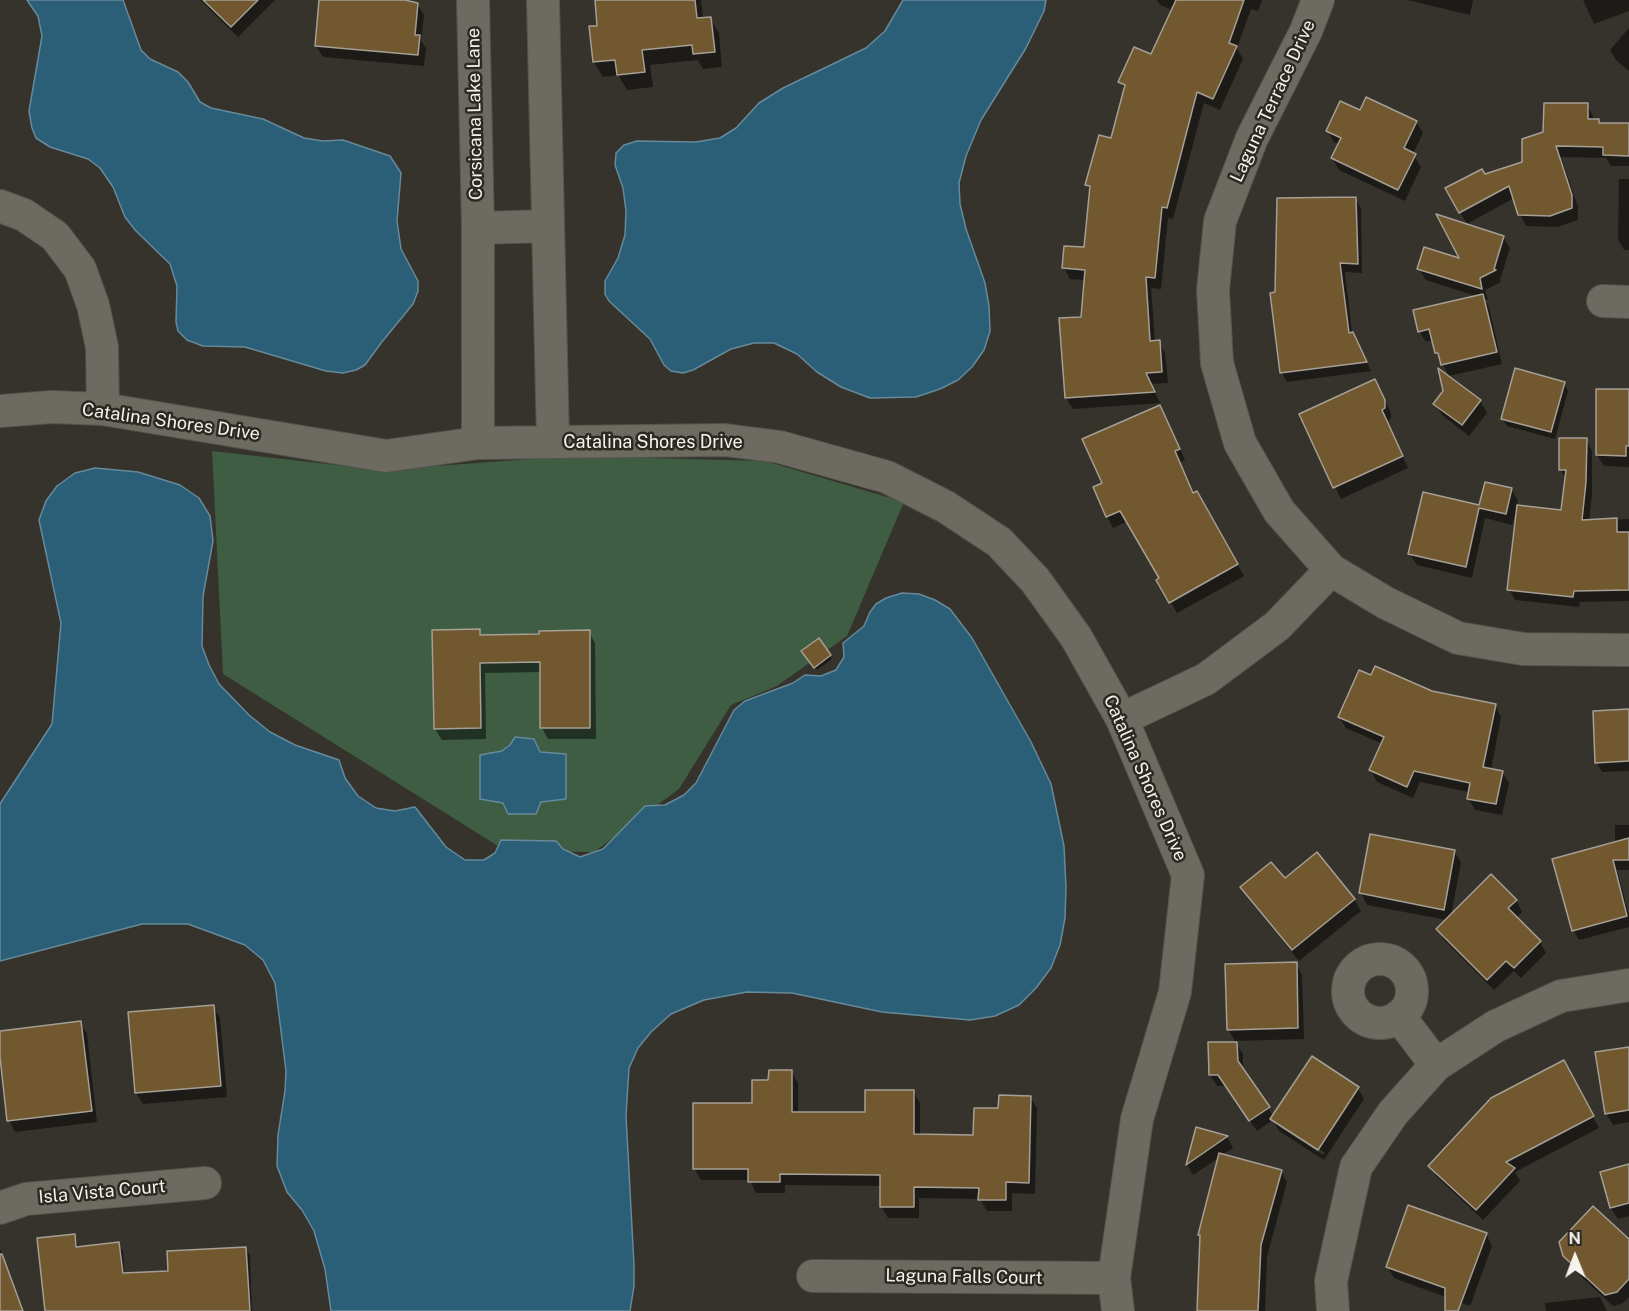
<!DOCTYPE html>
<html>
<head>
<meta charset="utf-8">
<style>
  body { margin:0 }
  #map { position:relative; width:1629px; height:1311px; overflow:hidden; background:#35332b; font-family:"Public Sans",sans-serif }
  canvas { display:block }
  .north { position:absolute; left:1545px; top:1227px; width:60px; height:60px; -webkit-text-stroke:4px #2b2921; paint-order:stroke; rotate:359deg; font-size:16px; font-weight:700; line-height:24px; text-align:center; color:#f4f2ed }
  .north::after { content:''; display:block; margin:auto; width:21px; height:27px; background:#f4f2ed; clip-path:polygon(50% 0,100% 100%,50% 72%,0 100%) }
</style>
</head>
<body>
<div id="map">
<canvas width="1629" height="1311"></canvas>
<div class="north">N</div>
</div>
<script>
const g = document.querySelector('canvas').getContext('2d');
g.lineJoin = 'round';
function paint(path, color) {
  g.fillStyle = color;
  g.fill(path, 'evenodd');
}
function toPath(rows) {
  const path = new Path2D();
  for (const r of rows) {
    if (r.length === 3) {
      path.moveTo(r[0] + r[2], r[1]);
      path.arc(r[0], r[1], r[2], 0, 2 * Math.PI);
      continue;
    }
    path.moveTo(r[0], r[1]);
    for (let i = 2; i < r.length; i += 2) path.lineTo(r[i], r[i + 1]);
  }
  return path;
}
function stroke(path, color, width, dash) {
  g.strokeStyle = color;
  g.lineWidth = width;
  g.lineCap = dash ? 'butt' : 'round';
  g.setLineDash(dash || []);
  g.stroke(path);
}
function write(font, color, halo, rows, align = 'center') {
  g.font = font + ' "Public Sans",sans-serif';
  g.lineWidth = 5;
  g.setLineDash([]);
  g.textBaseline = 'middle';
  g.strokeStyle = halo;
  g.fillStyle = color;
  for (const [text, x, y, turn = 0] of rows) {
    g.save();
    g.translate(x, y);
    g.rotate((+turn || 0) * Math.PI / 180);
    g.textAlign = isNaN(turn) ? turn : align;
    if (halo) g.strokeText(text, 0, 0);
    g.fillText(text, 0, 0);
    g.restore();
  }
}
paint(toPath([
  [212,451,381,470,572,456,765,461,904,502,847,636,777,686,731,705,679,789,594,852,506,851,223,674]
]), '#3e5d42');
const water = toPath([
  [27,0,123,0,141,50,150,59,178,72,188,82,200,102,211,108,263,119,304,138,323,141,343,140,390,156,401,173,397,221,401,249,418,281,418,291,413,304,381,343,365,365,356,370,343,373,326,371,245,347,203,346,187,340,178,331,176,322,177,286,170,264,136,231,125,217,113,187,100,168,88,159,50,147,36,138,32,128,29,111,42,36,38,16,27,0],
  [903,0,1046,0,1044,11,1026,48,981,120,966,156,959,183,960,204,966,229,985,283,989,306,990,331,984,350,972,367,958,380,940,389,916,397,870,398,841,387,817,372,797,354,774,343,754,343,731,349,693,370,683,373,671,371,664,365,650,339,609,301,605,294,605,281,618,258,625,235,626,211,623,188,615,165,616,153,624,145,637,141,696,142,720,138,736,128,759,103,783,88,866,48,885,31,903,0],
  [95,468,138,472,180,485,199,498,210,516,213,541,203,596,202,646,209,665,219,684,249,715,270,732,295,745,339,760,345,778,358,796,376,808,395,811,415,807,446,847,465,860,484,860,495,853,501,840,556,841,563,849,580,857,603,849,645,806,665,805,684,795,696,783,734,710,745,701,793,683,805,675,821,676,836,670,844,657,843,643,864,626,870,612,876,604,886,598,902,593,919,594,935,600,950,609,972,638,1031,742,1051,784,1064,846,1066,887,1065,918,1060,945,1051,968,1036,988,1019,1005,995,1016,970,1020,882,1012,792,993,747,992,704,1000,671,1014,651,1032,638,1048,629,1068,626,1116,634,1265,634,1286,630,1311,331,1311,325,1269,314,1231,302,1210,287,1192,277,1166,278,1135,285,1091,286,1071,275,983,263,960,245,945,188,924,142,924,0,961,0,804,52,724,61,623,39,520,46,501,57,486,75,473,95,468],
  [515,737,534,739,540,752,566,754,566,799,541,802,536,814,508,814,503,803,480,799,480,755,502,751,510,745,515,737]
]);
paint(water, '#2b5e77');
stroke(water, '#678a9a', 1.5);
paint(toPath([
  [200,0,275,0,238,37],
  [320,0,412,0,411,3,417,4,424,15,421,41,426,48,424,66,323,57,316,46],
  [596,0,701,0,703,19,710,18,719,33,722,67,703,69,698,60,650,65,653,87,627,90,618,75,603,77,594,62,599,27],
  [1157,0,1262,0,1258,11,1251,9,1237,48,1243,59,1220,110,1204,103,1173,219,1168,218,1161,289,1151,288,1155,342,1159,342,1165,353,1168,383,1151,384,1160,403,1073,409,1066,398,1082,318,1086,280,1070,279,1064,268,1085,249,1091,191,1087,184,1112,140,1125,90,1120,82,1152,56,1173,10,1160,5],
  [1407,0,1473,0,1470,15],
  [1583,0,1629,0,1629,11,1594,24],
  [1629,28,1629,71,1616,60,1610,50],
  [1587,105,1593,116,1593,121,1598,121,1600,124,1629,125,1629,166,1611,166,1606,158,1561,157,1578,207,1578,220,1557,227,1526,226,1520,214,1514,198,1467,224,1447,189,1523,163,1545,133],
  [1360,112,1416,122,1423,133,1413,154,1421,167,1405,201,1339,170,1332,158,1339,144,1334,142,1328,131],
  [1619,179,1629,179,1629,250,1624,250,1618,239],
  [1355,198,1361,208,1362,273,1345,272,1352,333,1371,371,1287,382,1282,373,1277,294],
  [1503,237,1510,248,1500,280,1501,282,1485,290,1488,300,1484,299,1489,307,1502,364,1449,376,1436,352,1433,340,1426,342,1419,331,1479,297,1426,280,1419,269,1462,261],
  [1441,372,1480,401,1487,413,1469,436,1442,415,1435,404,1445,391],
  [1564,383,1568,391,1555,439,1507,426,1502,419],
  [1598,391,1629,391,1629,467,1604,466,1597,455],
  [1381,392,1391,413,1391,419,1387,421,1408,468,1341,499,1301,415],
  [1160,407,1185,460,1180,462,1194,494,1196,493,1244,576,1177,613,1158,580,1161,579,1128,521,1113,528,1107,516,1104,484],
  [1586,440,1592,451,1592,494,1589,521,1629,519,1629,601,1580,602,1579,607,1515,600,1509,589,1518,511,1516,511,1512,525,1485,518,1472,578,1417,565,1410,554,1481,506,1511,489,1518,501,1516,507,1562,512,1566,479,1560,469],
  [479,631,482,637,589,632,595,643,596,739,548,739,542,728,541,672,485,673,486,739,442,740,435,729],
  [818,640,832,659,817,670,805,655],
  [1495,705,1501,717,1491,770,1502,772,1509,783,1502,815,1475,810,1468,798,1469,792,1420,782,1413,798,1377,782,1371,770,1383,744,1346,728,1339,717],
  [1629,711,1629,771,1602,772,1597,763],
  [1615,825,1629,825,1629,870,1617,870,1629,915,1629,927,1579,940,1573,930,1615,843],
  [1454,851,1461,862,1451,916,1516,900,1522,912,1516,918,1540,942,1546,953,1521,978,1514,971,1494,990,1444,940,1437,929,1447,920,1367,905,1361,893],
  [1242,887,1354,899,1361,911,1299,961,1248,898],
  [1296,964,1302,975,1304,1039,1235,1041,1228,1029],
  [213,1006,220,1018,227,1097,143,1104,136,1093],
  [80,1023,87,1034,97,1122,15,1132,9,1120,0,1032],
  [1236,1043,1243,1054,1243,1071,1274,1117,1358,1088,1364,1099,1324,1160,1279,1131,1273,1120,1257,1131,1225,1086,1217,1086,1210,1075],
  [1280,1123,1325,1153,1323,1155,1280,1127],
  [1629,1048,1629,1122,1613,1125,1606,1114],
  [791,1071,798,1083,798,1113,867,1114,913,1091,920,1103,920,1136,975,1137,1000,1110,1030,1097,1037,1108,1035,1194,1012,1193,1012,1211,987,1211,980,1199,919,1198,919,1218,888,1218,881,1206,882,1186,785,1185,785,1193,756,1193,750,1180,701,1180,694,1168,753,1105,770,1081],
  [1570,1073,1599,1128,1515,1172,1520,1181,1483,1220,1437,1177,1430,1166],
  [1197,1129,1227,1137,1233,1148,1222,1155,1281,1171,1287,1182,1267,1257,1265,1311,1198,1311,1201,1238,1199,1234,1220,1157,1193,1175,1187,1164],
  [1629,1165,1629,1216,1618,1219,1611,1208],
  [1486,1234,1492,1246,1470,1306,1394,1278,1387,1266],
  [74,1235,79,1248,118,1244,123,1251,125,1275,169,1272,245,1248,250,1255,252,1311,47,1311],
  [1629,1241,1629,1297,1623,1303,1613,1306,1572,1268,1565,1256],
  [0,1249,2,1253,24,1311,0,1311],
  [1600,1297,1607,1311,1546,1311,1545,1303]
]), '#0007');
const building = toPath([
  [203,0,258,0,231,27,203,0],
  [319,0,405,0,418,3,415,35,420,35,418,55,315,46,319,0],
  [595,0,695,0,697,18,711,17,715,52,693,54,692,45,642,50,645,72,617,75,615,60,593,62,589,26,597,26,595,0],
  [1176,0,1244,0,1229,43,1237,46,1213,99,1197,92,1167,208,1162,207,1155,278,1146,277,1150,341,1160,340,1162,372,1146,373,1155,392,1065,398,1059,318,1081,317,1085,270,1062,268,1064,246,1084,247,1090,186,1085,185,1099,135,1111,138,1125,85,1118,82,1134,47,1151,54,1176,0],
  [1366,97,1417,121,1404,148,1416,154,1398,190,1331,158,1341,138,1326,131,1340,101,1360,110,1366,97],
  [1544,103,1588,103,1588,119,1599,119,1599,123,1629,123,1629,156,1603,155,1603,147,1556,146,1572,195,1572,208,1550,216,1518,215,1509,186,1459,213,1445,188,1482,169,1485,174,1522,162,1522,139,1543,132,1544,103],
  [1356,197,1358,264,1340,263,1349,333,1353,332,1367,362,1280,373,1270,293,1275,292,1277,198,1356,197],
  [1436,214,1504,236,1494,269,1496,270,1480,278,1482,289,1417,269,1424,247,1459,258,1436,214],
  [1483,294,1497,352,1441,365,1438,353,1435,353,1429,329,1418,332,1413,310,1483,294],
  [1438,368,1481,400,1462,425,1433,404,1443,391,1438,368],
  [1515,368,1565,382,1551,432,1501,419,1515,368],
  [1375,379,1385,400,1385,408,1382,410,1403,456,1333,488,1299,414,1375,379],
  [1596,389,1629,389,1629,446,1626,446,1626,456,1596,455,1596,389],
  [1160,405,1180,449,1175,451,1193,493,1197,491,1238,564,1169,603,1156,580,1159,578,1120,511,1106,517,1093,487,1102,483,1082,439,1160,405],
  [1559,438,1587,438,1586,482,1582,520,1617,518,1617,532,1629,532,1629,590,1574,591,1573,597,1507,590,1517,505,1561,510,1566,470,1559,470,1559,438],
  [1485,482,1512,488,1506,514,1479,508,1466,567,1408,554,1423,492,1479,505,1485,482],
  [480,629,480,635,539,634,539,631,590,630,590,728,540,728,540,662,480,663,481,728,434,729,432,630,480,629],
  [819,638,831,655,814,668,801,651,819,638],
  [1375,666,1432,691,1496,704,1483,767,1503,771,1496,804,1467,799,1470,783,1414,771,1407,787,1369,770,1384,737,1338,717,1359,670,1371,675,1375,666],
  [1629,709,1629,761,1595,763,1593,711,1629,709],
  [1370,834,1455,850,1444,910,1359,893,1370,834],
  [1629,838,1629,860,1613,860,1627,916,1572,931,1552,859,1629,838],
  [1317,852,1355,899,1292,950,1240,887,1271,862,1285,878,1317,852],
  [1491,874,1517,900,1508,908,1541,941,1514,968,1506,961,1487,980,1436,929,1491,874],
  [1297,962,1298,1028,1227,1030,1225,964,1297,962],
  [214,1005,221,1086,135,1093,128,1012,214,1005],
  [81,1021,92,1111,7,1121,0,1057,0,1031,81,1021],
  [1208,1042,1237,1042,1238,1061,1270,1107,1249,1121,1218,1075,1209,1075,1208,1042],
  [1629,1047,1629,1110,1605,1114,1595,1052,1629,1047],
  [1312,1056,1359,1087,1318,1150,1270,1119,1312,1056],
  [1564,1060,1594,1116,1506,1162,1515,1168,1476,1210,1428,1166,1491,1098,1564,1060],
  [769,1070,792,1070,792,1112,865,1112,865,1090,914,1090,914,1134,973,1135,974,1108,998,1108,999,1095,1031,1096,1029,1183,1006,1182,1006,1200,978,1200,979,1188,914,1187,914,1207,880,1207,880,1175,780,1174,780,1182,748,1182,748,1169,693,1169,693,1103,752,1103,752,1080,768,1080,769,1070],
  [1196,1127,1228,1136,1186,1165,1196,1127],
  [1219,1153,1282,1170,1261,1245,1258,1311,1197,1311,1200,1235,1198,1235,1219,1153],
  [1629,1164,1629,1203,1610,1208,1600,1172,1629,1164],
  [1408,1205,1487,1233,1458,1311,1445,1311,1445,1288,1386,1267,1408,1205],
  [1593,1206,1629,1239,1629,1279,1617,1292,1605,1295,1563,1256,1559,1242,1593,1206],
  [75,1234,76,1247,119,1242,123,1273,168,1271,167,1251,246,1247,250,1311,45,1311,37,1238,75,1234],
  [0,1254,2,1254,23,1311,0,1311,0,1254]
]);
paint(building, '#72582e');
stroke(building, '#a59f96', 1.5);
const minor = toPath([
  [473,0,478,228,478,443],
  [543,0,553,442],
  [1318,0,1306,31,1252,138,1220,221,1213,290,1217,363,1240,443,1279,511,1331,570,1386,603,1458,638,1523,649,1629,650],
  [0,206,24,215,55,236,80,269,93,305,102,347,103,409],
  [478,228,548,226],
  [1603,301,1629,302],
  [0,411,52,407,103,409,386,456,478,443,725,440,780,447,887,477,946,507,999,542,1035,580,1076,637,1122,719,1188,875,1175,992,1137,1119,1114,1278,1118,1311],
  [1122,719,1206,679,1277,626,1331,570],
  [1380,991,32],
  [1399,1016,1436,1065],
  [0,1208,26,1199,205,1183],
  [813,1276,1114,1278],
  [1333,1311,1331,1281,1356,1167,1393,1113,1436,1065,1496,1026,1561,996,1629,985]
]);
stroke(minor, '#54524c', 34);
stroke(minor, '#6d6b61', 32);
write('18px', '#f4f2ed', '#2b2921', [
  ["Laguna Terrace Drive",1273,101,-65],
  ["Corsicana Lake Lane",475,114,-91],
  ["Catalina Shores Drive",171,422,8],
  ["Catalina Shores Drive",653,442],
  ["Catalina Shores Drive",1145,778,66],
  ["Isla Vista Court",102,1192,-5],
  ["Laguna Falls Court",964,1277,1]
]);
</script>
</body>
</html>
